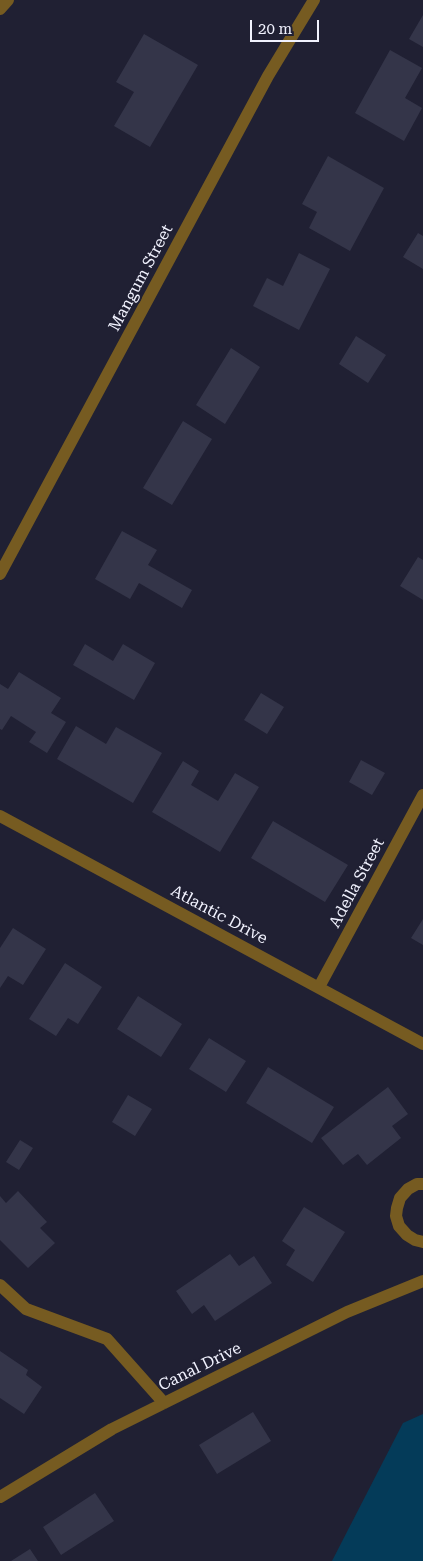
<!DOCTYPE html>
<html>
<head>
<meta charset="utf-8">
<style>
  body { margin:0 }
  #map { position:relative; width:423px; height:1561px; overflow:hidden; background:#202033; font-family:"Roboto Serif",serif }
  canvas { display:block }
  .scale { position:absolute; left:250px; top:20px; width:69px; height:22px; box-sizing:border-box; border:2px solid #f1f2fe; border-top:0; padding-left:6px; font-size:15px; line-height:18px; white-space:nowrap; color:#f1f2fe; -webkit-text-stroke:4px #202033; paint-order:stroke }
</style>
</head>
<body>
<div id="map">
<canvas width="423" height="1561"></canvas>
<div class="scale">20 m</div>
</div>
<script>
const g = document.querySelector('canvas').getContext('2d');
g.lineJoin = 'round';
function paint(path, color) {
  g.fillStyle = color;
  g.fill(path, 'evenodd');
}
function toPath(rows) {
  const path = new Path2D();
  for (const r of rows) {
    path.moveTo(r[0], r[1]);
    for (let i = 2; i < r.length; i += 2) path.lineTo(r[i], r[i + 1]);
  }
  return path;
}
function stroke(path, color, width, dash) {
  g.strokeStyle = color;
  g.lineWidth = width;
  g.lineCap = dash ? 'butt' : 'round';
  g.setLineDash(dash || []);
  g.stroke(path);
}
function write(font, color, halo, rows, align = 'center') {
  g.font = font + ' "Roboto Serif",serif';
  g.lineWidth = 4;
  g.setLineDash([]);
  g.textBaseline = 'middle';
  g.strokeStyle = halo;
  g.fillStyle = color;
  for (const [text, x, y, turn = 0] of rows) {
    g.save();
    g.translate(x, y);
    g.rotate((+turn || 0) * Math.PI / 180);
    g.textAlign = isNaN(turn) ? turn : align;
    if (halo) g.strokeText(text, 0, 0);
    g.fillText(text, 0, 0);
    g.restore();
  }
}
paint(toPath([
  [423,1414,423,1561,332,1561,403,1423]
]), '#043b59');
paint(toPath([
  [423,15,423,47,409,39],
  [144,34,198,65,150,147,114,126,134,92,116,82],
  [390,50,422,68,405,98,422,108,404,141,355,113],
  [328,156,384,188,350,251,309,228,317,212,302,204],
  [418,233,423,236,423,269,403,257],
  [299,253,330,269,299,330,253,306,267,278,283,286],
  [356,336,386,355,368,383,339,364],
  [231,348,260,367,225,424,196,405],
  [183,421,212,439,172,505,143,488],
  [122,531,157,550,148,565,192,590,182,608,139,583,130,599,95,579],
  [418,557,423,560,423,600,400,586],
  [85,644,113,661,123,644,155,663,134,700,73,665],
  [19,672,61,698,51,713,66,722,47,753,29,742,36,732,11,716,2,730,0,729,0,684,8,689],
  [261,693,284,707,267,734,244,720],
  [76,726,106,744,116,727,162,753,133,803,57,759],
  [361,760,385,773,372,795,349,782],
  [183,761,199,771,191,785,218,801,235,773,259,787,220,852,152,812],
  [273,821,348,865,325,902,251,858],
  [423,919,423,945,411,938],
  [13,928,46,949,23,985,8,976,0,988,0,948],
  [65,963,102,987,78,1024,68,1018,56,1036,29,1019],
  [138,996,182,1024,161,1057,117,1029],
  [209,1038,246,1061,226,1092,189,1069],
  [268,1067,334,1107,312,1143,246,1103],
  [388,1087,408,1114,392,1126,401,1138,367,1165,358,1154,343,1165,321,1138],
  [128,1095,152,1109,135,1136,112,1122],
  [20,1140,33,1148,19,1170,6,1162],
  [18,1191,47,1222,40,1228,55,1243,28,1268,0,1240,0,1196,6,1203],
  [304,1207,345,1232,313,1282,286,1265,295,1250,282,1241],
  [230,1254,239,1266,254,1256,272,1283,215,1321,204,1305,192,1314,176,1291],
  [0,1351,28,1370,26,1375,42,1387,24,1414,0,1398],
  [253,1412,271,1441,217,1474,199,1445],
  [95,1493,114,1521,61,1555,43,1527],
  [30,1549,38,1561,11,1561]
]), '#343549');
stroke(toPath([
  [0,9,8,0],
  [0,574,268,76,314,0],
  [0,816,423,1044],
  [319,987,423,795],
  [423,1184,417,1184,408,1189,400,1198,397,1208,396,1216,399,1226,407,1235,415,1240,423,1242],
  [0,1285,26,1309,107,1339,164,1403],
  [0,1497,112,1429,347,1312,423,1281]
]), '#765b21', 12);
write('16px', '#f1f2fe', '#202033', [
  ["Mangum Street",141,278,-62],
  ["Adella Street",357,883,-62],
  ["Atlantic Drive",219,915,28],
  ["Canal Drive",200,1367,-26]
]);
</script>
</body>
</html>
